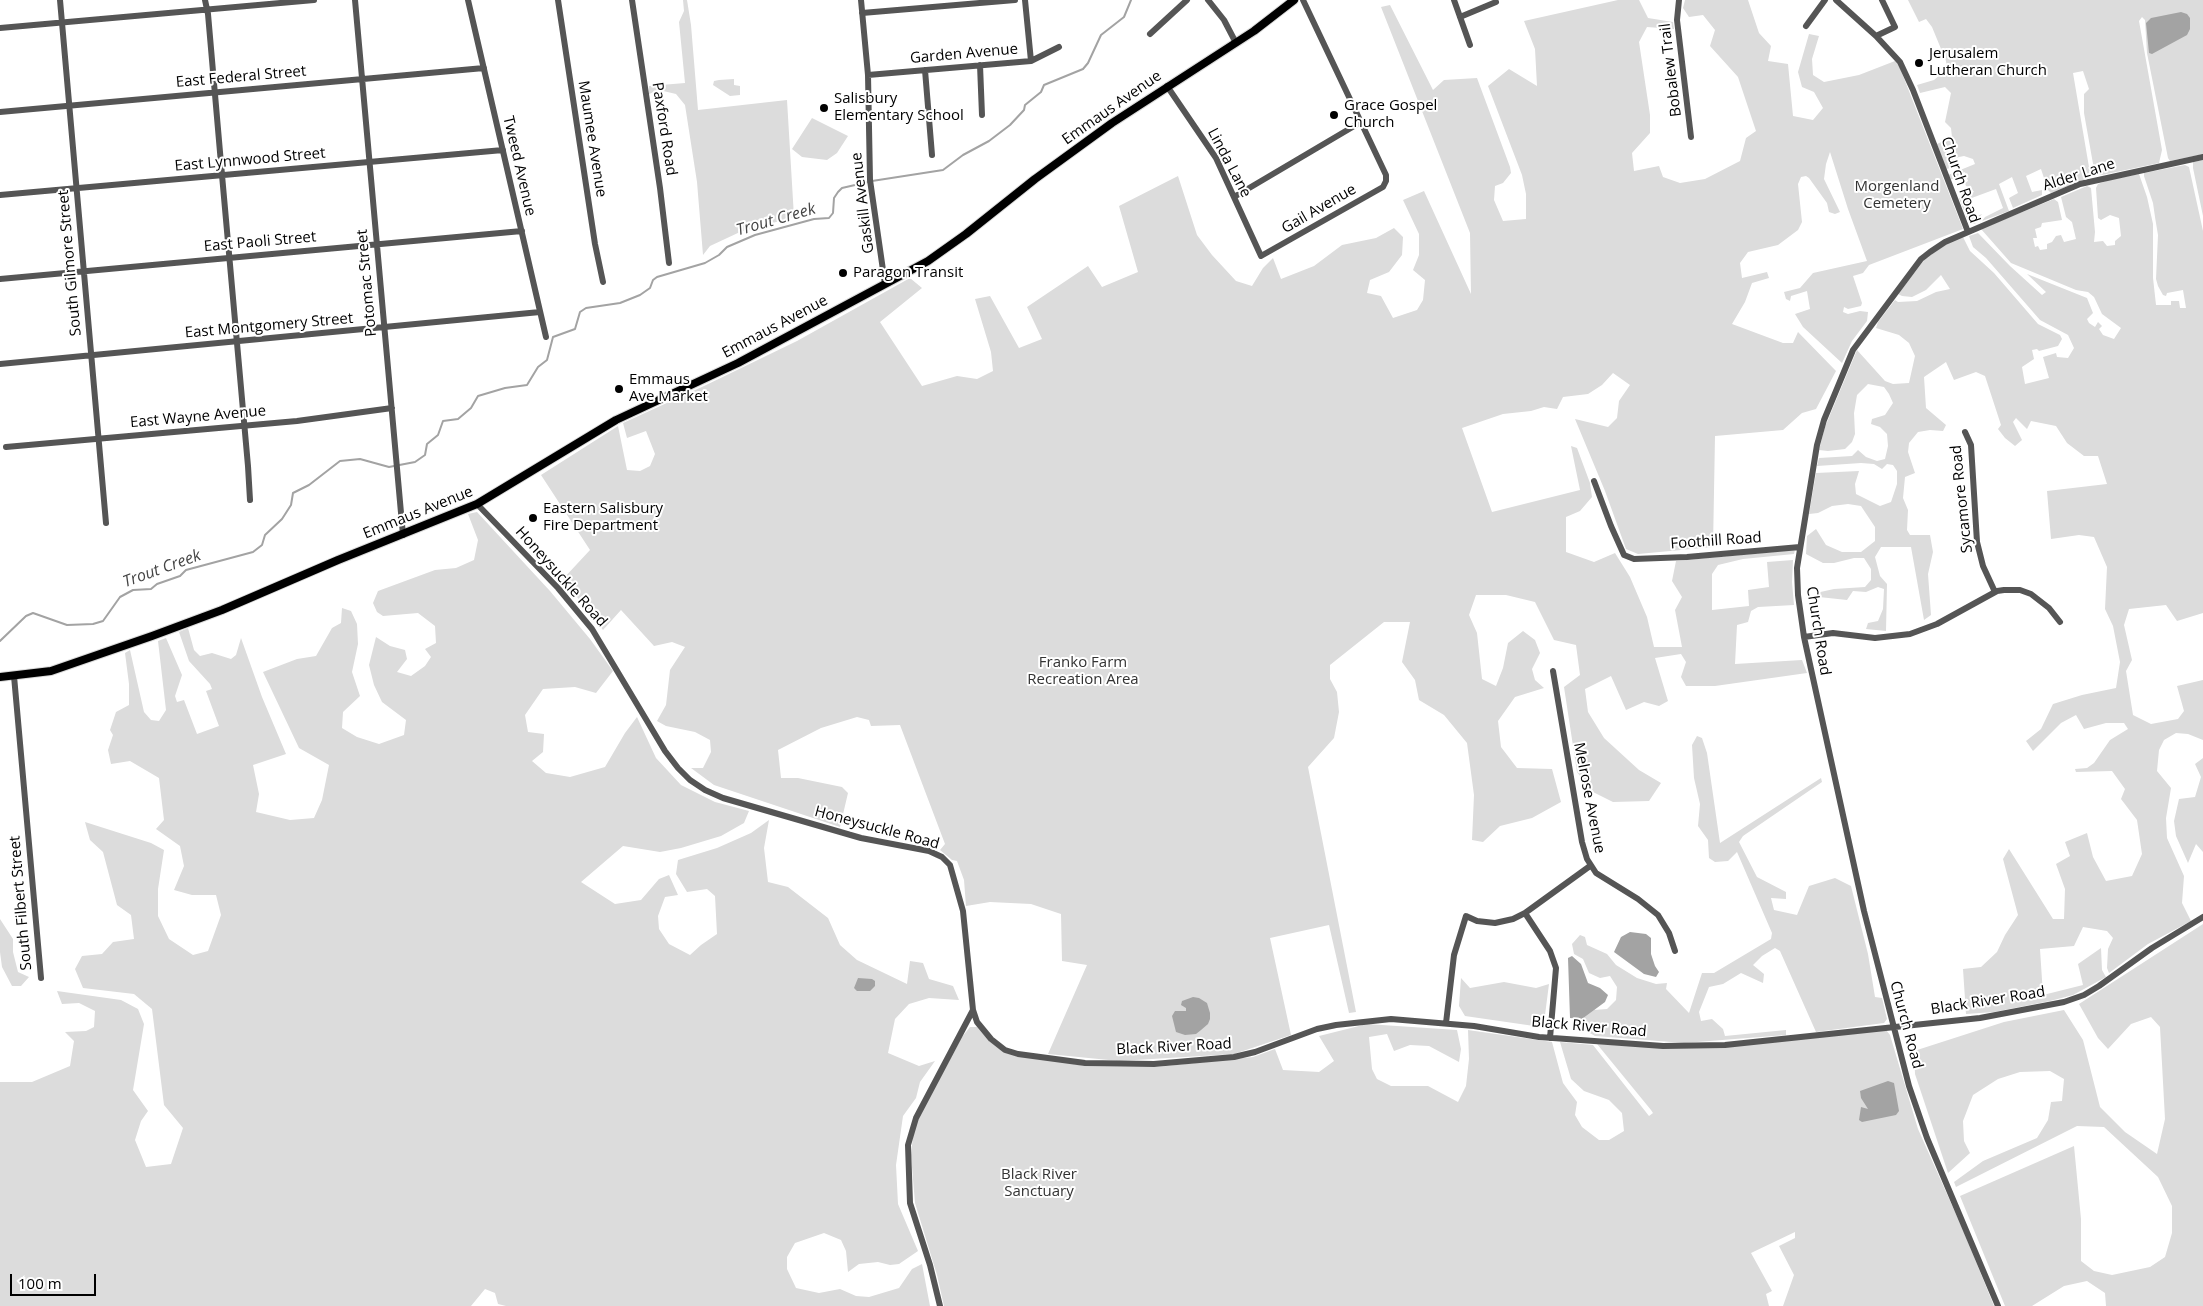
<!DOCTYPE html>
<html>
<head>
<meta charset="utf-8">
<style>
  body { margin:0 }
  #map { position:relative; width:2203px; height:1306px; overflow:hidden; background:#fff; font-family:"Open Sans",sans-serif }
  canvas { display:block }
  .scale { position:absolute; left:10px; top:1274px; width:86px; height:22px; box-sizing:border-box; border:2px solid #000; border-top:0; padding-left:6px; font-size:15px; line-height:18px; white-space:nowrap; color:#000; -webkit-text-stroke:4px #fff; paint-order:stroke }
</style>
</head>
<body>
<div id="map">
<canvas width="2203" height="1306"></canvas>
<div class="scale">100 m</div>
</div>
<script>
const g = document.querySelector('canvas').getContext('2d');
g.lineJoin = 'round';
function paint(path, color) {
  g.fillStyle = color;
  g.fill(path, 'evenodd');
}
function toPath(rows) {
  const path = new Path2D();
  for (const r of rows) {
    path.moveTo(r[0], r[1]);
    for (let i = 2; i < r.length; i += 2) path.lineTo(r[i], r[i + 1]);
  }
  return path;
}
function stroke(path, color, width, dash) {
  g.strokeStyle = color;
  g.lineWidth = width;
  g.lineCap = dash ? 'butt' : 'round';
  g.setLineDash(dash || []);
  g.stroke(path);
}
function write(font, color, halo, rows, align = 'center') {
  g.font = font + ' "Open Sans",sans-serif';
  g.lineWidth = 4;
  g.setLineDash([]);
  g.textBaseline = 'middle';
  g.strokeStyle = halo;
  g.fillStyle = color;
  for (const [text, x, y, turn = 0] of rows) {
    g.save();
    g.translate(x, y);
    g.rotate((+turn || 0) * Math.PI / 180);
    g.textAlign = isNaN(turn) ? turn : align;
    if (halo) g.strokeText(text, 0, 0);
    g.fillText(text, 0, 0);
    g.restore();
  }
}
paint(toPath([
  [683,0,687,0,691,25,698,110,787,100,794,217,740,232,710,246,703,255,697,182,685,105,676,94,659,90,649,94,649,86,685,83,679,22,684,11],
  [1618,0,1639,0,1648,18,1673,22,1674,29,1647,27,1639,42,1650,115,1650,133,1632,153,1634,171,1659,166,1663,177,1680,183,1705,179,1740,161,1746,138,1756,131,1738,77,1710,46,1715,30,1703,15,1689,17,1683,8,1685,0,1748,0,1759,33,1771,46,1768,61,1788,64,1793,116,1813,120,1823,108,1814,92,1802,87,1798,72,1809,34,1819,36,1812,59,1813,75,1824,82,1859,75,1895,61,1898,63,1963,229,1869,265,1863,273,1853,276,1862,303,1861,306,1848,309,1844,307,1843,312,1848,314,1860,311,1868,312,1867,321,1852,341,1842,363,1803,327,1795,314,1810,309,1807,291,1791,296,1790,301,1786,299,1784,292,1800,288,1813,273,1867,261,1848,209,1830,152,1826,164,1824,179,1840,212,1835,214,1829,212,1827,203,1809,178,1806,176,1801,177,1798,184,1802,222,1798,230,1778,245,1748,252,1740,263,1742,278,1767,272,1769,278,1752,283,1745,302,1732,324,1783,343,1793,343,1798,332,1836,371,1816,409,1802,413,1783,430,1715,436,1713,547,1638,554,1626,549,1605,491,1575,419,1608,427,1617,418,1619,401,1630,385,1613,373,1602,385,1588,394,1563,397,1557,409,1544,407,1531,411,1503,414,1462,428,1492,512,1580,490,1571,446,1577,448,1590,483,1592,497,1580,511,1566,517,1566,552,1594,562,1615,553,1630,577,1647,617,1654,647,1682,647,1675,610,1682,597,1672,581,1676,561,1795,550,1794,554,1743,559,1718,565,1712,574,1712,610,1749,606,1748,590,1769,587,1767,562,1793,560,1792,582,1794,605,1758,607,1751,611,1748,622,1737,625,1735,664,1802,660,1807,673,1715,686,1686,686,1681,677,1686,662,1681,654,1655,658,1668,701,1659,706,1644,702,1626,710,1611,676,1585,689,1588,712,1604,738,1639,770,1661,783,1649,801,1613,802,1591,791,1577,772,1564,687,1580,675,1576,645,1554,640,1535,602,1506,595,1476,595,1469,615,1477,633,1482,679,1496,686,1503,668,1508,643,1523,631,1535,640,1540,653,1532,669,1535,680,1544,688,1515,697,1498,721,1501,747,1517,768,1552,769,1561,802,1532,818,1500,826,1483,842,1472,840,1474,795,1467,743,1444,715,1419,700,1415,680,1402,662,1410,622,1384,622,1330,665,1330,679,1337,692,1339,712,1334,738,1308,767,1356,1012,1349,1013,1329,925,1270,938,1291,1035,1234,1054,1119,1061,1048,1054,1087,965,1062,961,1061,914,1031,904,990,902,966,906,964,880,957,861,952,860,940,850,945,844,900,725,871,726,869,720,857,717,821,728,778,750,781,778,798,778,842,787,848,793,840,827,714,785,691,768,703,768,711,752,710,740,695,732,666,726,657,721,666,705,670,670,685,647,672,642,654,646,621,610,603,630,563,579,590,550,541,475,618,426,627,470,640,471,650,466,655,454,646,431,627,438,623,423,704,386,797,341,910,278,922,288,880,322,922,386,957,376,977,379,993,371,991,352,975,299,990,296,1019,348,1042,339,1027,307,1088,266,1102,287,1138,272,1119,206,1178,176,1197,235,1212,255,1236,281,1252,286,1263,268,1273,258,1281,279,1314,266,1342,245,1376,238,1394,228,1403,237,1402,255,1389,272,1370,280,1367,293,1381,296,1393,318,1417,310,1423,300,1425,280,1413,270,1419,255,1419,234,1403,200,1424,191,1471,294,1470,233,1381,7,1390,5,1433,90,1444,80,1477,78,1510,167,1511,173,1503,183,1495,186,1494,200,1503,221,1526,219,1526,194,1522,175,1488,86,1509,69,1537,86,1535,49,1524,21],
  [1908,0,2203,0,2203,154,2170,161,2168,158,2147,53,2145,20,2142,17,2139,21,2162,150,2159,163,2102,175,2095,175,2084,113,2084,94,2089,89,2083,71,2073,73,2090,173,2088,178,2051,193,2048,190,2041,169,2026,176,2032,192,2042,190,2042,195,2013,208,2009,198,2018,193,2012,177,1999,184,2009,211,1982,221,1985,217,2003,208,1996,189,1969,199,1975,217,1982,214,1975,224,1969,224,1959,198,1974,192,1971,188,1966,186,1965,183,1968,181,1965,172,1950,180,1948,175,1975,164,1973,159,1964,156,1959,157,1952,160,1955,167,1946,169,1937,144,1952,137,1951,128,1945,122,1951,93,1945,87,1920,93,1917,85,1934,80,1947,69,1946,61,1932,27,1926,19,1919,22],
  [734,79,734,85,740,86,740,95,730,96,713,85,714,81,719,80],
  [812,118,848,136,837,153,827,160,802,157,792,149],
  [2203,160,2203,216,2193,168,2193,162],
  [2185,165,2189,167,2203,231,2203,613,2177,621,2166,605,2129,609,2124,625,2132,660,2126,671,2133,715,2151,724,2178,719,2184,711,2177,686,2203,680,2203,740,2188,734,2176,733,2164,740,2159,750,2157,771,2171,788,2166,818,2167,838,2184,876,2182,903,2191,921,2148,944,2109,973,2107,968,2108,949,2113,938,2107,931,2083,927,2074,946,2040,949,2043,995,2083,985,2078,964,2101,948,2102,970,2106,977,2073,995,2050,1001,1994,1012,1966,1014,1963,969,1981,967,1997,952,2005,935,2018,915,2003,859,2009,849,2053,919,2064,919,2065,889,2056,864,2070,856,2065,842,2087,833,2093,857,2106,881,2132,876,2142,854,2137,820,2121,799,2125,789,2112,771,2076,772,2075,769,2087,768,2094,763,2110,740,2128,729,2124,723,2106,723,2084,729,2076,715,2061,723,2033,751,2026,741,2041,729,2053,704,2082,695,2116,688,2120,662,2113,626,2105,609,2107,567,2094,537,2079,535,2051,539,2047,491,2107,484,2098,456,2084,456,2067,443,2056,426,2031,421,2027,429,2016,418,2013,422,2022,440,2015,446,2005,438,1998,429,2001,425,1985,376,1976,372,1954,380,1946,362,1924,377,1926,408,1946,425,1943,431,1930,430,1918,432,1909,443,1908,452,1915,473,1905,477,1903,498,1908,510,1907,530,1910,535,1930,535,1933,552,1928,574,1931,615,1924,620,1911,547,1881,547,1875,557,1880,576,1887,584,1886,631,1866,629,1868,623,1878,621,1883,609,1884,589,1878,587,1866,592,1853,591,1847,600,1819,597,1816,593,1834,589,1865,587,1871,580,1871,569,1864,558,1854,558,1834,563,1823,563,1806,554,1807,536,1816,529,1826,545,1842,552,1861,552,1875,541,1875,527,1861,506,1848,504,1832,506,1818,513,1809,514,1816,473,1859,471,1855,484,1856,494,1880,506,1891,502,1897,484,1897,471,1893,465,1887,464,1882,469,1874,464,1861,463,1817,466,1819,458,1852,456,1858,450,1866,457,1877,461,1885,459,1888,446,1887,434,1880,427,1871,424,1872,419,1885,415,1893,403,1889,394,1884,387,1868,384,1857,395,1854,413,1855,434,1852,442,1845,449,1828,451,1819,450,1825,427,1857,350,1885,381,1893,384,1909,383,1915,356,1909,343,1899,335,1876,328,1878,322,1895,300,1898,302,1917,301,1936,292,1950,289,1941,275,1926,290,1912,297,1902,296,1898,294,1925,259,1945,244,1963,237,1970,251,1994,273,2038,324,2060,335,2062,339,2058,346,2039,351,2037,349,2032,350,2034,359,2022,367,2025,384,2049,378,2043,357,2056,353,2057,357,2068,358,2074,348,2068,335,2040,320,1986,258,1973,247,1969,236,1978,233,2010,266,2042,295,2046,292,2027,274,2087,298,2093,313,2087,319,2089,323,2095,327,2098,322,2102,326,2099,329,2103,335,2114,339,2121,328,2102,314,2094,297,2088,292,2076,290,2011,263,1981,229,2054,199,2058,202,2062,220,2042,223,2041,227,2035,229,2037,238,2033,238,2035,247,2038,246,2040,250,2047,249,2047,244,2052,242,2056,236,2061,235,2064,242,2076,239,2072,222,2066,217,2061,197,2087,186,2091,188,2095,232,2094,242,2103,241,2107,246,2115,245,2115,241,2121,236,2119,218,2110,215,2101,220,2098,218,2096,188,2098,184,2109,180,2139,174,2147,197,2153,224,2153,278,2156,305,2171,305,2171,301,2179,301,2180,308,2186,308,2183,290,2167,293,2166,296,2163,295,2158,286,2156,279,2158,235,2155,217,2153,203,2144,176,2144,173],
  [477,512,550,591,590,639,613,671,596,693,575,687,543,689,525,715,528,732,544,734,543,752,532,761,546,773,570,777,605,767,625,733,637,717,656,758,681,785,715,802,749,811,744,823,721,836,681,848,660,852,623,846,581,882,615,904,641,900,659,879,669,875,678,895,665,897,658,916,659,929,669,944,690,955,701,945,717,934,715,896,707,889,687,892,676,874,678,860,717,848,751,833,769,820,764,848,768,882,788,887,828,918,840,945,857,960,907,984,910,961,923,963,929,979,953,986,959,1000,929,998,909,1004,895,1019,888,1053,919,1066,935,1061,920,1082,916,1098,903,1116,896,1165,898,1204,918,1251,899,1264,890,1265,878,1262,859,1264,848,1272,846,1251,841,1240,824,1233,795,1243,787,1257,787,1269,796,1288,819,1293,840,1289,856,1296,869,1297,899,1288,912,1269,922,1264,930,1306,506,1306,498,1304,495,1293,485,1289,471,1306,0,1306,0,1082,32,1082,70,1066,74,1041,65,1032,86,1031,94,1027,95,1011,79,1003,62,1004,57,991,121,1000,138,1009,144,1024,133,1090,148,1111,141,1121,135,1140,146,1167,171,1164,183,1128,164,1105,152,1009,134,994,83,988,75,969,82,956,102,954,113,942,134,939,131,915,117,905,103,852,90,840,85,822,151,843,164,850,158,889,158,916,169,939,193,955,208,951,221,915,216,895,192,895,174,890,184,866,180,846,156,829,164,820,159,778,130,761,111,764,108,750,113,735,110,730,116,712,129,705,129,684,125,653,130,650,144,712,151,720,159,721,166,710,158,641,166,638,182,675,175,696,177,702,184,700,197,734,219,726,206,691,212,689,210,684,189,661,179,632,188,628,194,650,200,656,212,653,231,659,236,655,241,638,262,697,286,754,253,765,259,794,256,812,290,820,314,818,322,800,329,765,299,748,263,672,297,659,316,656,332,628,341,623,342,608,351,611,357,624,358,644,352,672,360,696,343,712,342,728,357,737,379,744,404,735,406,720,382,702,374,685,369,665,376,637,390,646,405,650,407,659,397,672,411,676,425,666,431,657,425,649,436,643,435,626,418,613,383,616,377,612,373,603,378,591,435,570,456,568,474,560,478,540,468,514],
  [1697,736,1702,738,1707,753,1720,843,1821,778,1822,782,1743,836,1739,842,1757,877,1786,892,1786,899,1771,898,1774,910,1797,915,1809,886,1835,878,1851,886,1868,954,1875,997,1882,998,1887,1019,1884,1023,1816,1032,1780,951,1775,948,1762,956,1753,965,1764,974,1763,983,1741,973,1723,984,1709,987,1699,1012,1701,1021,1712,1019,1723,1029,1725,1036,1786,1030,1786,1035,1684,1043,1595,1036,1583,1029,1582,1019,1594,1010,1607,1009,1616,1000,1617,987,1610,976,1600,978,1589,973,1583,959,1574,954,1572,944,1580,935,1585,937,1587,945,1607,954,1616,965,1637,978,1656,984,1667,983,1666,989,1689,1013,1702,973,1714,973,1771,939,1772,933,1737,852,1728,861,1715,862,1709,858,1708,840,1698,826,1700,804,1694,778,1692,745],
  [2203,758,2203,852,2196,844,2188,863,2176,836,2174,821,2179,799,2195,797,2201,777,2195,764],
  [0,919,13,939,13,952,18,972,29,977,21,986,12,986,2,967,0,952],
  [2203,924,2203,1306,2106,1306,2105,1293,2087,1281,2064,1286,2032,1306,2005,1306,1960,1196,2074,1146,2081,1219,2081,1261,2094,1271,2112,1275,2150,1267,2165,1257,2172,1233,2172,1206,2158,1177,2104,1127,2077,1126,1956,1187,1954,1182,1983,1161,2037,1138,2048,1120,2051,1102,2062,1101,2064,1079,2050,1071,2020,1072,1998,1079,1973,1095,1963,1121,1964,1141,1970,1153,1948,1173,1915,1074,1914,1051,2004,1022,2064,1010,2083,1040,2100,1107,2125,1132,2157,1154,2165,1119,2160,1027,2151,1017,2131,1024,2108,1049,2098,1038,2079,1004],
  [1461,978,1470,988,1504,982,1536,988,1549,984,1545,1015,1538,1018,1534,1026,1465,1016,1459,1006],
  [1367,1024,1457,1030,1461,1049,1459,1062,1429,1046,1410,1045,1394,1051,1387,1034,1369,1037,1372,1069,1377,1079,1391,1086,1428,1086,1458,1102,1466,1086,1469,1059,1468,1030,1552,1042,1563,1083,1577,1102,1575,1115,1582,1127,1599,1140,1609,1140,1624,1131,1622,1113,1609,1100,1584,1091,1571,1079,1560,1042,1593,1045,1649,1116,1653,1113,1651,1110,1597,1044,1663,1048,1886,1030,1890,1035,1918,1129,1963,1230,1994,1306,1783,1306,1794,1275,1779,1246,1795,1238,1795,1232,1751,1253,1772,1291,1766,1294,1769,1306,944,1306,937,1275,915,1203,911,1155,913,1136,918,1119,962,1037,970,1027,977,1027,989,1041,1004,1052,1085,1066,1157,1067,1253,1057,1275,1049,1283,1070,1319,1072,1334,1061,1319,1036]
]), '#dcdcdc');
paint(toPath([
  [2181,12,2187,14,2190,18,2190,29,2187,35,2152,54,2149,53,2146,23,2151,18],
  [1630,932,1646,934,1651,938,1651,954,1655,966,1659,972,1656,977,1644,974,1614,952,1621,937],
  [1572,956,1581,964,1588,983,1600,988,1608,995,1605,1002,1582,1019,1570,1018,1568,958],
  [858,978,872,979,875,981,875,986,870,991,857,991,854,988],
  [1193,997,1199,998,1207,1003,1210,1013,1210,1019,1208,1024,1201,1030,1196,1034,1185,1035,1176,1032,1172,1016,1175,1011,1186,1011,1186,1008,1181,1005,1182,1001],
  [1888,1081,1894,1083,1899,1111,1896,1115,1862,1122,1859,1120,1861,1107,1868,1109,1861,1098,1860,1091]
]), '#a3a3a3');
stroke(toPath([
  [872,181,943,170,963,155,989,141,1010,125,1024,110,1025,105,1041,92,1044,85,1083,69,1088,63,1101,35,1124,17,1131,0],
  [0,641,26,616,33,613,67,625,93,624,103,621,120,597,133,590,151,589,157,584,180,576,186,570,253,552,262,545,265,535,282,519,291,505,293,493,309,485,340,461,360,459,389,467,415,462,425,455,427,444,438,435,443,421,458,419,471,408,478,396,505,388,527,385,538,367,547,360,553,337,575,329,580,312,586,308,620,303,640,295,650,288,653,280,657,277,705,263,719,255,727,247,755,235,814,219,829,218,833,213,834,198,838,192,842,188,868,182]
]), '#a3a3a3', 2);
const major = toPath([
  [0,677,51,671,152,636,222,610,338,560,477,504,616,420,738,363,928,261,966,234,1035,179,1112,123,1254,31,1294,0]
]);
stroke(major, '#dbdbdb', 10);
stroke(toPath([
  [60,0,106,523],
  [205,0,208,14,222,175,248,466,250,500],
  [355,0,403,535],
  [468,0,546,337],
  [558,0,595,244,603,282],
  [632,0,660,188,669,263],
  [861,0,868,75,870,180,885,284],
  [1025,0,1031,61],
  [1208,0,1224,20,1236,43],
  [1454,0,1470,45],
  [1679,0,1677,20,1691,137],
  [1836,0,1876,36,1900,62,1913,90,1968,232],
  [862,13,1015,0],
  [1460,17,1496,2],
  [1806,26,1825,0],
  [0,28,314,0],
  [1150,34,1187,0],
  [1876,36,1895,27,1882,0],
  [980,65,982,115],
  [925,70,932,155],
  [868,75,1031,61,1059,47],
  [1167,86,1216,158,1261,256,1383,187,1386,181,1386,175,1303,0],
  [0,112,484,68],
  [0,195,503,150],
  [1234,197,1361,122],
  [0,279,522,231],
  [0,364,540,312],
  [1965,432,1971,445,1977,542,1983,566,1995,592],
  [6,447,297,421,392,408],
  [1594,481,1611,526,1624,555,1634,559,1687,557,1800,547],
  [477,504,558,588,592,629,665,751,678,768,690,780,705,790,723,798,861,838,929,851,942,857,950,865,963,911,973,1010,916,1118,908,1145,910,1203,930,1265,940,1306],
  [1804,637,1833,633,1875,638,1910,634,1937,624,1997,591,2004,590,2020,590,2031,594,2049,608,2060,622],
  [1553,671,1582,842,1587,859,1596,873,1638,899,1658,915,1669,933,1675,951],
  [14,676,41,978],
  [1525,913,1550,951,1556,968,1550,1038],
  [973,1010,977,1022,991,1039,1005,1050,1018,1054,1085,1063,1154,1064,1234,1057,1255,1052,1317,1029,1336,1025,1391,1019,1474,1026,1539,1037,1663,1046,1725,1045,1980,1018,2064,1002,2084,995,2099,986,2152,948,2203,917],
  [1446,1023,1454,955,1466,916,1477,921,1495,923,1513,919,1525,913,1590,866],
  [1998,1306,1927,1138,1909,1086,1864,911,1804,637,1798,595,1797,568,1817,445,1824,420,1853,350,1921,259,1930,252,1945,242,2080,184,2203,157]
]), '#555', 6);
stroke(major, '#000', 8);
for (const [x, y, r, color] of [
  [1919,63,5,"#000"],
  [824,108,5,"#000"],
  [1334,115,5,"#000"],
  [843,273,5,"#000"],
  [619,389,5,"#000"],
  [533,518,5,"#000"]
]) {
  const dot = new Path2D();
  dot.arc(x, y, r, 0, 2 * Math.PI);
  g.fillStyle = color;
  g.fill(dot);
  stroke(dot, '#fff', 2);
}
write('15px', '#000', '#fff', [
  ["Garden Avenue",964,54,-5],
  ["Bobalew Trail",1671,70,-97],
  ["East Federal Street",241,77,-5],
  ["Emmaus Avenue",1112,108,-35],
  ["Paxford Road",664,129,81],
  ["Maumee Avenue",592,139,81],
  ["East Lynnwood Street",250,160,-5],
  ["Linda Lane",1229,163,62],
  ["Tweed Avenue",519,166,77],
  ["Alder Lane",2079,175,-18],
  ["Church Road",1960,180,71],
  ["Gaskill Avenue",863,203,-97],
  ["Gail Avenue",1319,209,-30],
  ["East Paoli Street",260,242,-5],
  ["South Gilmore Street",70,263,-95],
  ["Potomac Street",367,283,-95],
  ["East Montgomery Street",269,326,-5],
  ["Emmaus Avenue",775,327,-28],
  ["East Wayne Avenue",198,417,-5],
  ["Sycamore Road",1962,499,-96],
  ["Emmaus Avenue",418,513,-22],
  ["Foothill Road",1716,541,-4],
  ["Honeysuckle Road",561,577,48],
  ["Church Road",1818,631,81],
  ["Melrose Avenue",1589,798,79],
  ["Honeysuckle Road",877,828,15],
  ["South Filbert Street",21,903,-95],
  ["Black River Road",1988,1001,-9],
  ["Church Road",1906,1025,75],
  ["Black River Road",1589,1027,5],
  ["Black River Road",1174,1047,-3]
]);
write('15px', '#000', '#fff', [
  ["Jerusalem",1929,54],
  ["Lutheran Church",1929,71],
  ["Salisbury",834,99],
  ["Elementary School",834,116],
  ["Grace Gospel",1344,106],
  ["Church",1344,123],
  ["Paragon Transit",853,273],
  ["Emmaus",629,380],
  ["Ave Market",629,397],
  ["Eastern Salisbury",543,509],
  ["Fire Department",543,526]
], 'left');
write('15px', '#333', '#fff', [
  ["Morgenland",1897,187],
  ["Cemetery",1897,204],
  ["Franko Farm",1083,663],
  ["Recreation Area",1083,680],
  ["Black River",1039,1175],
  ["Sanctuary",1039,1192]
]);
write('italic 16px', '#444', '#fff', [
  ["Trout Creek",776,220,-16],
  ["Trout Creek",162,569,-20]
]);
</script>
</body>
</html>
